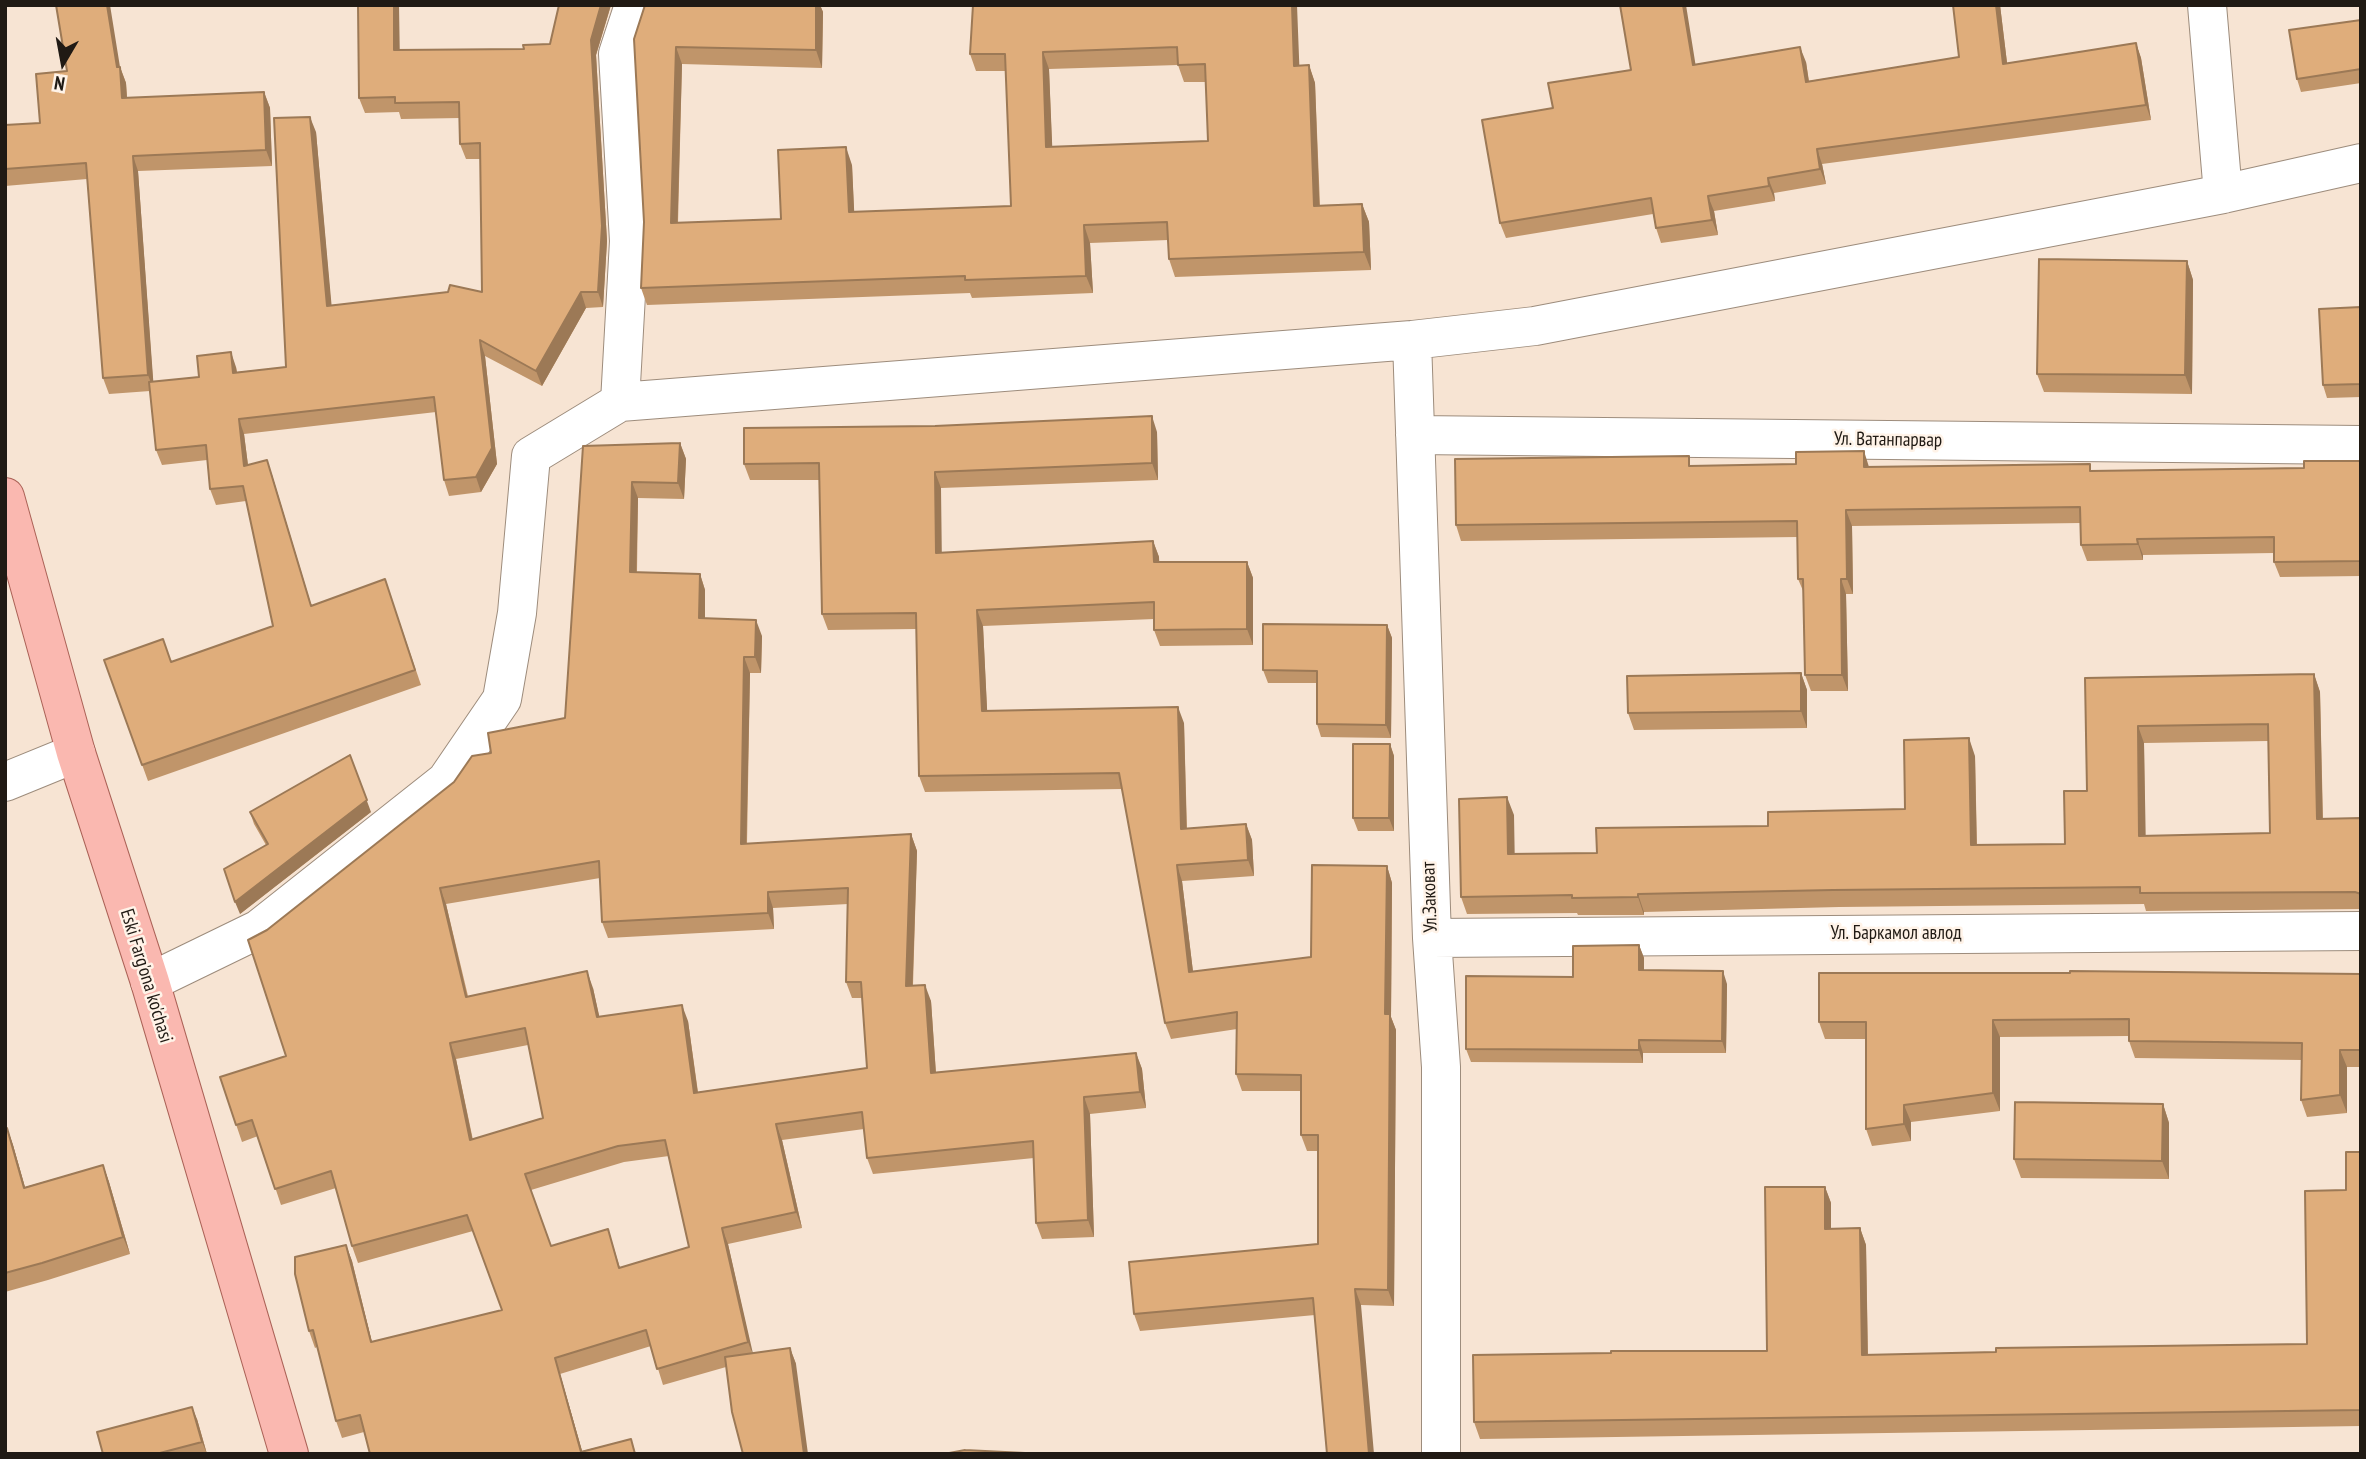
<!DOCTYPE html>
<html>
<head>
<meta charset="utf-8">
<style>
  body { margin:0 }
  #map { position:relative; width:2366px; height:1459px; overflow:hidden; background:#f7e4d3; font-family:"PT Sans Narrow",sans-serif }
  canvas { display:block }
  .frame { position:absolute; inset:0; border:7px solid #201a14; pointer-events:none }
  .north { position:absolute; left:28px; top:28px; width:70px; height:70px; -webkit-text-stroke:5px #fff3e8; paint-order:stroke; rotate:190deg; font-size:19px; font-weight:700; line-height:28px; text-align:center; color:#201a14 }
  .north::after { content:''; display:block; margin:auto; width:24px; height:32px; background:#201a14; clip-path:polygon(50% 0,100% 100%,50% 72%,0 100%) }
</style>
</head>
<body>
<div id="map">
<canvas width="2366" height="1459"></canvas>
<div class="frame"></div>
<div class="north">N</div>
</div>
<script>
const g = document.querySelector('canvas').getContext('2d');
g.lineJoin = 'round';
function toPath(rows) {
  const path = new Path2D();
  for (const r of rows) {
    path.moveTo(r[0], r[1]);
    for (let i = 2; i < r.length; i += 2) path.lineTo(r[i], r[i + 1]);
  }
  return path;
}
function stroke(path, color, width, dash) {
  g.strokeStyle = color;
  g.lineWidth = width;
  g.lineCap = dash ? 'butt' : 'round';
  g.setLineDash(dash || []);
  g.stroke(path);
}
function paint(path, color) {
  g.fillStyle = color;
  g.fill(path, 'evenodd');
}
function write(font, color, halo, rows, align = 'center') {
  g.font = font + ' "PT Sans Narrow",sans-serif';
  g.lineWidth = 5;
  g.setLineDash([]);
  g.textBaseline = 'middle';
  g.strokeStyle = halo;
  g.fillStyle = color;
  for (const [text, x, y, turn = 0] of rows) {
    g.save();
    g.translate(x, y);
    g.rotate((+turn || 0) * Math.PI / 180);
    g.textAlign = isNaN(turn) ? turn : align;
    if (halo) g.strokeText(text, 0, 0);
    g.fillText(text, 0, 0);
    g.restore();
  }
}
const minor = toPath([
  [2207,5,2223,194],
  [1412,340,1432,938,1441,1067,1441,1454],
  [620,402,629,241,618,54,634,5],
  [1415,435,2361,445],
  [5,782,76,753],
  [1432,938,2361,931],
  [150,982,259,929,446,781,502,699,517,613,531,456,620,402,1412,340,1535,326,2223,194,2361,163]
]);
const major = toPath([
  [5,497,76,753,150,982,289,1454]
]);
stroke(minor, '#9d8c7c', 40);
stroke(major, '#ab6257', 40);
stroke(minor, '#fff', 38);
stroke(major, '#fab8b0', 38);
paint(toPath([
  [559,5,611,5,596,55,607,241,603,307,586,308,542,386,485,356,497,464,481,492,449,496,444,480,436,412,244,434,248,465,272,475,311,606,385,579,421,685,148,781,104,660,171,662,273,626,246,501,216,505,210,489,207,460,162,465,156,450,150,391,109,394,103,378,87,179,5,186,5,125,40,123,120,67,126,83,127,98,264,92,270,108,272,166,138,171,153,382,199,377,236,367,237,372,286,367,316,132,331,305,482,292,480,159,466,159,460,144,460,118,401,119,399,112,365,113,359,98,400,50,524,49,550,44],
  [645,5,820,5,823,12,822,68,682,64,678,223,781,219,852,165,854,212,1011,206,1006,71,976,71,970,54,973,5,1300,65,1309,65,1315,83,1320,205,1362,204,1369,222,1371,270,1175,277,1169,259,1168,240,1090,243,1093,293,972,298,970,293,647,305,641,288,644,222],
  [1178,65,1184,82,1206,82,1208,141,1052,147,1049,69],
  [1953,5,2000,5,2007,63,2136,43,2141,58,2151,120,1822,164,1826,184,1774,193,1775,201,1714,211,1718,235,1661,243,1656,228,1653,214,1506,238,1500,223,1553,108,1631,70,1696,64,1806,62,1809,81,1959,57],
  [2361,20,2361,83,2301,92,2297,79],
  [2187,261,2193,280,2192,394,2044,392,2037,374],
  [2361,307,2361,397,2327,398,2323,385],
  [1157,432,1158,480,941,488,941,553,1153,541,1159,557,1159,562,1247,562,1253,578,1253,645,1160,646,1154,630,1154,619,983,626,987,711,1184,723,1187,829,1246,824,1252,840,1254,876,1182,881,1193,972,1311,957,1387,866,1392,883,1391,1017,1396,1030,1394,1306,1361,1305,1315,1315,1140,1331,1134,1314,1318,1244,1318,1151,1307,1151,1301,1135,1301,1091,1242,1091,1236,1074,1237,1029,1171,1039,1165,1023,1122,789,925,792,919,776,916,629,828,630,822,614,820,480,750,480,744,464],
  [680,443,686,459,684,499,638,498,637,572,700,574,705,590,705,618,762,636,761,673,750,673,747,844,911,834,917,851,913,985,931,1001,936,1073,1136,1053,1142,1069,1146,1108,1090,1114,1094,1237,1042,1239,1036,1223,1034,1158,873,1174,867,1158,864,1129,782,1140,802,1228,728,1244,752,1353,790,1348,796,1364,726,1367,663,1385,651,1346,560,1374,582,1451,631,1439,636,1454,370,1454,364,1432,342,1438,336,1421,317,1347,315,1348,309,1331,346,1245,352,1261,372,1342,502,1310,473,1231,358,1263,352,1246,336,1188,281,1205,258,1136,242,1142,220,1077,286,1056,267,930,491,753,565,718,583,446],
  [600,878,602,922,608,938,774,929,773,908,848,904,846,982,852,998,862,998,867,1068,698,1092,688,1021,599,1016,593,988,468,996,446,904],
  [528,1045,543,1118,473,1140,456,1059],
  [669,1156,689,1247,620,1268,608,1229,551,1246,531,1190,624,1162],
  [2361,461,2361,576,2280,577,2274,562,2274,553,2143,555,2143,560,2087,561,2081,545,2081,523,1852,526,1853,594,1846,594,1848,691,1811,691,1805,675,1804,593,1798,579,1798,537,1461,541,1456,525,1692,466,2093,471,2304,468],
  [1387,625,1392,638,1391,738,1321,737,1317,724,1317,683,1268,683,1263,670],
  [1801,673,1807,690,1807,728,1634,730,1628,713],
  [2314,674,2320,692,2323,819,2361,818,2361,909,2146,911,2144,904,1839,907,1644,912,1644,915,1578,915,1577,913,1467,914,1461,897,1514,815,1514,854,1597,853,1768,826,1905,809,1975,756,1977,845,2065,844,2087,791,2085,678],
  [2268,741,2270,833,2145,836,2144,743],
  [1390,744,1394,756,1394,831,1358,831,1353,818],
  [250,812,371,812,240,914,266,845,254,824],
  [1639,945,1644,958,1644,970,1727,984,1726,1053,1643,1053,1643,1063,1471,1062,1466,1049,1573,977],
  [2361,974,2361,1067,2347,1067,2347,1113,2307,1117,2301,1100,2302,1060,2135,1058,2129,1041,2129,1036,2000,1037,2000,1111,1911,1122,1911,1141,1872,1146,1866,1129,1866,1039,1825,1039,1819,1022],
  [2163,1104,2169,1123,2169,1179,2021,1178,2014,1159],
  [5,1128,7,1128,13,1145,25,1187,103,1165,109,1182,130,1254,48,1280,5,1292],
  [2361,1152,2361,1426,1480,1439,1474,1422,1767,1351,1825,1187,1831,1203,1831,1229,1860,1228,1866,1245,1868,1355,1996,1352,2307,1344,2346,1190],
  [197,1419,207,1454,103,1454]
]), '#c0956a');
paint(toPath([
  [107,5,110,5,120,67,126,83,128,114,122,98],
  [394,5,399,5,400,66,394,50],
  [601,5,611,5,596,55,607,241,603,307,598,292,591,40],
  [816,5,820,5,823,12,822,68,816,50],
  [1292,5,1297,5,1300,83,1294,66],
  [1683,5,1686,5,1698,80,1693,65],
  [1996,5,2000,5,2009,79,2003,64],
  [2136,43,2141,58,2151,120,2146,105],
  [676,47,682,64,677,241,671,223],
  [1800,47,1806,62,1811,97,1806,82],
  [1043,52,1049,69,1053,165,1046,147],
  [1309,65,1315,83,1320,223,1314,206],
  [264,92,270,108,272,166,266,150],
  [310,117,316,132,333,321,327,306],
  [846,147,852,165,855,229,849,212],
  [1817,149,1822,164,1826,184,1820,169],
  [133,156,138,171,154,391,148,375],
  [1768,178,1774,193,1775,201,1769,186],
  [1708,196,1714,211,1718,235,1712,220],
  [1362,204,1369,222,1371,270,1364,252],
  [1084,225,1090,243,1093,293,1086,276],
  [2187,261,2193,280,2192,394,2185,375],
  [581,292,586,308,542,386,536,371],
  [480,340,485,356,497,464,481,492,476,477],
  [231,352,236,367,239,388,233,373],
  [1152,416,1157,432,1158,480,1152,463],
  [239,419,244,434,250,481,244,466],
  [680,443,686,459,684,499,678,483],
  [1864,451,1869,467,1870,483,1864,467],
  [267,460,272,475,316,621,311,606],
  [935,472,941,488,942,569,936,553],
  [632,482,638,498,636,589,630,572],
  [1846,510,1852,526,1853,594,1847,579],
  [2137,539,2143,555,2143,560,2138,544],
  [1153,541,1159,557,1160,579,1154,562],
  [1247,562,1253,578,1253,645,1247,629],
  [700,574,705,590,705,634,699,618],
  [1841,579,1846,594,1848,691,1842,675],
  [977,610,983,626,988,728,982,711],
  [756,620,762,636,761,673,755,657],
  [1387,625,1392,638,1391,738,1386,725],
  [744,657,750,673,746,860,741,844],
  [1801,673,1807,690,1807,728,1801,711],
  [2314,674,2320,692,2323,837,2317,819],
  [1178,707,1184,723,1187,845,1181,829],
  [2138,726,2144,743,2146,853,2139,836],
  [1969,738,1975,756,1977,862,1971,845],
  [1390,744,1394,756,1394,831,1389,818],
  [350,755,371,812,240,914,235,902],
  [1507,797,1514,815,1515,872,1508,854],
  [1246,824,1252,840,1254,876,1248,860],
  [911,834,917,851,912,1002,906,986],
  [1177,865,1182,881,1195,988,1189,972],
  [1387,866,1392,883,1391,1017,1396,1030,1394,1306,1388,1290,1385,1014],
  [440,888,446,904,471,1013,466,997],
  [768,892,773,908,774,929,768,913],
  [1638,894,1644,912,1644,915,1638,897],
  [1639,945,1644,958,1644,983,1639,970],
  [587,971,593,988,603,1033,597,1017],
  [1723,971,1727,984,1726,1053,1722,1041],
  [925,985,931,1001,937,1090,931,1073],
  [682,1005,688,1021,700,1109,694,1093],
  [1993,1020,2000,1037,2000,1111,1993,1093],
  [1639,1040,1643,1053,1643,1063,1639,1050],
  [450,1043,456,1059,476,1157,470,1140],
  [2340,1050,2347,1067,2347,1113,2340,1095],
  [1136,1053,1142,1069,1146,1108,1140,1092],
  [1084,1097,1090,1114,1094,1237,1088,1220],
  [2163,1104,2169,1123,2169,1179,2162,1161],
  [1904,1105,1911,1122,1911,1141,1904,1124],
  [776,1124,782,1140,802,1228,796,1212],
  [7,1128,13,1145,30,1205,24,1188],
  [103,1165,109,1182,130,1254,123,1237],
  [1825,1187,1831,1203,1831,1246,1825,1229],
  [722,1228,728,1244,754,1358,748,1342],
  [1860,1228,1866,1245,1868,1371,1862,1355],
  [346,1245,352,1261,376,1359,371,1342],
  [1355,1289,1361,1305,1374,1454,1369,1454],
  [790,1348,796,1364,808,1454,804,1454],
  [555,1358,560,1374,583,1454,581,1454],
  [192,1407,197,1419,207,1454,202,1442]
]), '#9c7956');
const building = toPath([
  [56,5,107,5,117,67,120,67,122,98,264,92,266,150,133,156,148,375,103,378,86,163,5,169,5,125,40,123,36,74,67,71,56,5],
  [358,5,394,5,394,50,524,49,523,45,550,44,559,5,601,5,591,40,602,226,598,292,581,292,536,371,480,340,492,448,476,477,444,480,434,397,239,419,244,466,267,460,311,606,385,579,415,670,142,765,104,660,163,639,171,662,273,626,243,486,210,489,206,445,156,450,149,382,199,377,197,356,231,352,233,373,286,367,274,118,310,117,327,306,448,292,450,285,482,292,480,143,460,144,459,102,395,103,395,97,359,98,358,5],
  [645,5,816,5,816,50,676,47,671,223,781,219,778,150,846,147,849,212,1011,206,1005,54,970,54,973,5,1292,5,1294,66,1309,65,1314,206,1362,204,1364,252,1169,259,1167,222,1084,225,1086,276,965,280,965,276,641,288,644,222,634,39,645,5],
  [1177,47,1178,65,1205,64,1208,141,1046,147,1043,52,1177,47],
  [1620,5,1683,5,1693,65,1800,47,1806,82,1959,57,1953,5,1996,5,2003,64,2136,43,2146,105,1817,149,1820,169,1768,178,1769,186,1708,196,1712,220,1656,228,1651,198,1500,223,1482,120,1553,108,1548,83,1631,70,1620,5],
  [2361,20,2361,69,2297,79,2289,30,2361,20],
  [2039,259,2187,261,2185,375,2037,374,2039,259],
  [2361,307,2361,384,2323,385,2319,309,2361,307],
  [1152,416,1152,463,935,472,936,553,1153,541,1154,562,1247,562,1247,629,1154,630,1154,602,977,610,982,711,1178,707,1181,829,1246,824,1248,860,1177,865,1189,972,1311,957,1312,865,1387,866,1385,1014,1390,1014,1388,1290,1355,1289,1369,1454,1327,1454,1313,1298,1134,1314,1129,1262,1318,1244,1318,1135,1301,1135,1301,1075,1236,1074,1237,1012,1165,1023,1119,773,919,776,916,613,822,614,819,463,744,464,744,428,935,426,1152,416],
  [680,443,678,483,632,482,630,572,700,574,699,618,756,620,755,657,744,657,741,844,911,834,906,986,925,985,931,1073,1136,1053,1140,1092,1084,1097,1088,1220,1036,1223,1033,1141,867,1158,862,1112,776,1124,796,1212,722,1228,748,1342,657,1369,646,1330,555,1358,581,1452,631,1439,635,1454,370,1454,360,1415,336,1421,313,1330,309,1331,295,1274,295,1257,346,1245,371,1342,502,1310,467,1215,352,1246,331,1171,275,1189,252,1120,236,1125,220,1077,286,1056,248,940,267,930,454,782,472,756,491,753,488,733,565,718,583,446,680,443],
  [599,861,602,922,768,913,768,892,848,888,846,982,861,982,867,1068,694,1093,682,1005,597,1017,587,971,466,997,440,888,599,861],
  [525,1028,543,1118,470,1140,450,1043,525,1028],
  [665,1140,689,1247,619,1268,608,1229,551,1246,525,1174,618,1146,665,1140],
  [1864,451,1864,467,2090,464,2090,471,2304,468,2304,461,2361,461,2361,561,2274,562,2274,537,2137,539,2138,544,2081,545,2080,507,1846,510,1847,579,1841,579,1842,675,1805,675,1803,579,1798,579,1797,521,1456,525,1455,459,1689,456,1689,466,1796,464,1796,452,1864,451],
  [1263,624,1387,625,1386,725,1317,724,1317,671,1263,670,1263,624],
  [1801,673,1801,711,1628,713,1627,676,1801,673],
  [2314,674,2317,819,2361,818,2361,894,2355,892,2140,893,2140,887,1833,890,1638,894,1638,897,1572,898,1572,895,1461,897,1459,799,1507,797,1508,854,1597,853,1596,828,1768,826,1768,812,1905,809,1904,740,1969,738,1971,845,2065,844,2064,791,2087,791,2085,678,2314,674],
  [2268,724,2270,833,2139,836,2138,726,2268,724],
  [1353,744,1390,744,1389,818,1353,818,1353,744],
  [350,755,367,800,235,902,224,869,268,844,250,812,350,755],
  [1639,945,1639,970,1723,971,1722,1041,1639,1040,1639,1050,1466,1049,1466,976,1573,977,1573,946,1639,945],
  [2070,971,2361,974,2361,1050,2340,1050,2340,1095,2301,1100,2302,1043,2129,1041,2129,1019,1993,1020,1993,1093,1904,1105,1904,1124,1866,1129,1866,1022,1819,1022,1819,973,2070,973,2070,971],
  [2015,1102,2163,1104,2162,1161,2014,1159,2015,1102],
  [5,1128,7,1128,24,1188,103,1165,123,1237,42,1263,5,1273,5,1128],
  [2346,1152,2361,1152,2361,1410,1474,1422,1473,1355,1611,1353,1611,1351,1767,1351,1765,1187,1825,1187,1825,1229,1860,1228,1862,1355,1996,1352,1996,1348,2307,1344,2305,1191,2346,1190,2346,1152],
  [790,1348,804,1454,743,1454,732,1412,725,1357,790,1348],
  [192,1407,202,1442,156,1454,103,1454,97,1432,192,1407],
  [965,1450,1025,1453,1025,1454,944,1454,965,1450]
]);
paint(building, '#dfad7b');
stroke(building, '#9c7956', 2);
write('19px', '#201a14', '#fff3e8', [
  ["Ул. Ватанпарвар",1888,440,1],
  ["Ул.Заковат",1430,897,-92],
  ["Ул. Баркамол авлод",1896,934],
  ["Eski Farg'ona ko'chasi",146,976,73]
]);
</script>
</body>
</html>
